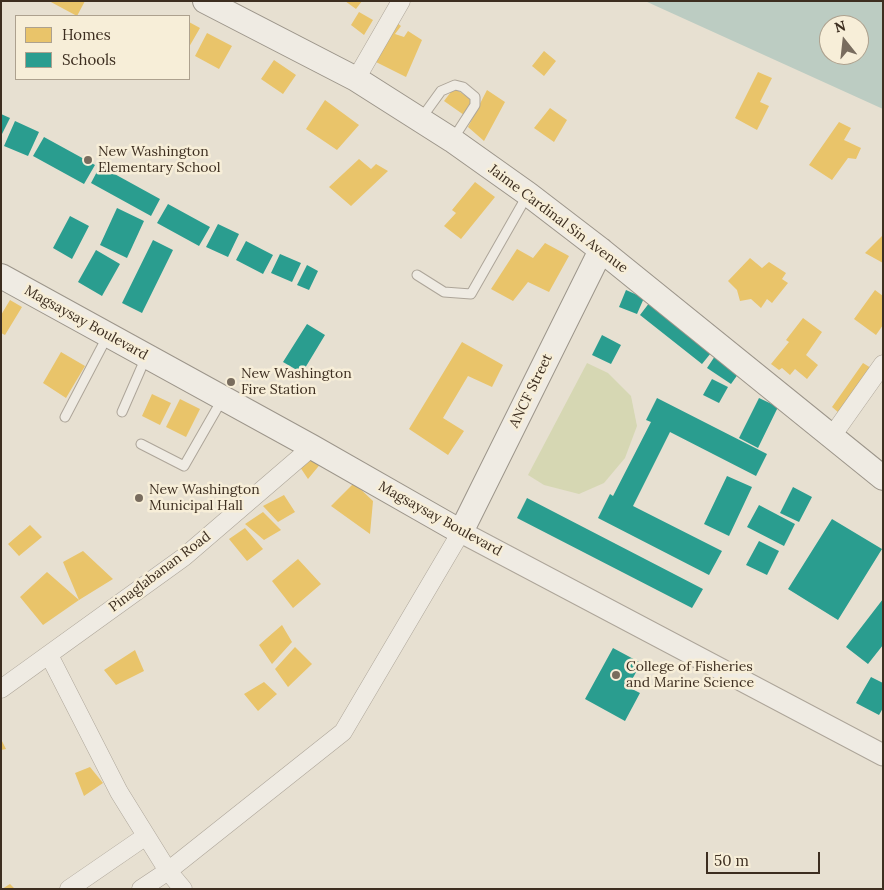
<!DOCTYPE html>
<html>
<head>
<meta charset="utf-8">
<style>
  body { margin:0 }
  #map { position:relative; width:884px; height:890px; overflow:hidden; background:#e7e0d1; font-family:Lora,serif }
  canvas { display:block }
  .frame { position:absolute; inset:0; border:2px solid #3d2e20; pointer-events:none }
  .legend { position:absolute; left:15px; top:15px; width:175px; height:65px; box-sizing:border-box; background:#f7eed8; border:1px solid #ada18e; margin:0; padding:6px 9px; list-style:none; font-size:15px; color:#3d2e20 }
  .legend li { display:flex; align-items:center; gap:10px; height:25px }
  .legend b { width:25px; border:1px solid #ada18e }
  .north { position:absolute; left:819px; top:15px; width:50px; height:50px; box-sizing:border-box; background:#f7eed8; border:1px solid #ada18e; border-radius:50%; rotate:344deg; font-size:14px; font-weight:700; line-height:20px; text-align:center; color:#3d2e20 }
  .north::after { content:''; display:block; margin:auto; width:18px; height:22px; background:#786c5e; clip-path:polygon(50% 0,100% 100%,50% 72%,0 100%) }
  .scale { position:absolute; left:706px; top:852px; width:114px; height:22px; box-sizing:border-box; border:2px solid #3d2e20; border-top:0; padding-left:6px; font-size:15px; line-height:18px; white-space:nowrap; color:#3d2e20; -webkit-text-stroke:4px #f7eed8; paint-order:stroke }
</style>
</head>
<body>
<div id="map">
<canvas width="884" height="890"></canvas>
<div class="frame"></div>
<ul class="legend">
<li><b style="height:14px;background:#e9c46a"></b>Homes</li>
<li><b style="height:14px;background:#2a9d8f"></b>Schools</li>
</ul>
<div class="north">N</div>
<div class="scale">50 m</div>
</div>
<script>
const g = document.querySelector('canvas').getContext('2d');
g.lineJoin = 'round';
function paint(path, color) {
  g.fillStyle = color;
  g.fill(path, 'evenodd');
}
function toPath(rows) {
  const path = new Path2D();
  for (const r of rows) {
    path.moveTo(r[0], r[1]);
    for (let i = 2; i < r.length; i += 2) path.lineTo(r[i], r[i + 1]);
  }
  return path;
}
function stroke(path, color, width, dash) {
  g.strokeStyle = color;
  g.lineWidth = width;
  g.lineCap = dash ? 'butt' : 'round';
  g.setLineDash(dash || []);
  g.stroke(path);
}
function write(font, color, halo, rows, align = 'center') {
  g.font = font + ' Lora,serif';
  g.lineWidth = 5;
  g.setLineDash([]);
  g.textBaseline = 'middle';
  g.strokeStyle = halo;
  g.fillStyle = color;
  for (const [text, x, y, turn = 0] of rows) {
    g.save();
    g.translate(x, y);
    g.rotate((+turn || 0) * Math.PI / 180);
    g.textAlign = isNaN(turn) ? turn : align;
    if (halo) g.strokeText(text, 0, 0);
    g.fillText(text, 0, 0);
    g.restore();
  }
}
paint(toPath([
  [587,363,608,373,631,396,637,426,625,458,604,483,579,494,544,485,528,475]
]), '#d6d7b3');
paint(toPath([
  [645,1,883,1,883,109],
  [829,25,859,25,859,55,829,55]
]), '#bcccc2');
paint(toPath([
  [49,1,85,1,77,16],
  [345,1,362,1,356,9],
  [359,12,373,20,364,35,351,25],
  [392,19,401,26,395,34,404,37,408,31,422,40,406,77,370,59],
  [189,22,200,28,189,47],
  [207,33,232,46,219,69,195,56],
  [544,51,556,61,544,76,532,66],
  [274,60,296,75,283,94,261,79],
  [758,72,772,78,760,102,769,106,757,130,735,118],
  [454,88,472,100,464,115,444,101],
  [487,90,505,102,484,141,468,127],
  [325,100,359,125,337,150,306,129],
  [550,108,567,120,554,142,534,128],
  [839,122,851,128,844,140,861,148,856,159,848,158,832,180,809,165],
  [359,159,371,169,376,164,388,171,351,206,329,187],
  [475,182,495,197,461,239,444,226,456,213,452,210],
  [883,235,883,263,865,253],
  [545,243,569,256,549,292,528,282,513,301,491,289,517,249,533,258],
  [750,258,762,268,769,262,786,273,782,279,788,283,772,303,767,299,761,308,751,299,740,301,737,290,728,281],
  [875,290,883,296,883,325,876,335,854,319],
  [10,300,22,307,5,335,1,333,1,315],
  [803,318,822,332,806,355,818,365,807,379,795,369,790,375,782,368,779,370,771,364,789,342,786,340],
  [462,342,503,365,492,387,468,376,443,418,464,431,448,455,409,429],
  [61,352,85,366,66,398,43,383],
  [863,363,871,368,839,413,832,407],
  [152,394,171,403,160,425,142,416],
  [180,399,200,409,186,437,166,427],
  [314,455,322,462,308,479,300,467],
  [354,483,373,501,370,534,331,506],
  [284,495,295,512,278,522,263,506],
  [263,512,281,530,264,540,245,524],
  [30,525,42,537,19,556,8,544],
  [245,528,263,549,247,561,229,539],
  [83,551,113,579,79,600,63,562],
  [298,559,321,584,293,608,272,581],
  [47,572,79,600,43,625,20,597],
  [282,625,292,642,272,664,259,645],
  [295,647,312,664,288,687,275,669],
  [135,650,144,671,116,685,104,670],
  [264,682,277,694,258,711,244,694],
  [1,739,6,749,1,750],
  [90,767,103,783,84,796,75,773],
  [10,884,15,889,2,889]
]), '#e9c46a');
paint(toPath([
  [1,114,10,118,1,136],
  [15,121,39,132,28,156,4,146],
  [44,137,95,165,84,184,33,156],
  [100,166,160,199,151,216,91,183],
  [168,204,210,227,199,246,157,223],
  [117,208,144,221,127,258,100,245],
  [70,216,89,226,72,259,53,248],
  [218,224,239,234,228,257,206,247],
  [153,240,173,250,142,313,122,303],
  [246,241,273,255,263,274,236,260],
  [96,250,120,264,102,296,78,282],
  [280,254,301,263,292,282,271,273],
  [307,265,318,271,309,290,297,285],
  [626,290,644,298,637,314,619,307],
  [653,298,715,348,702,364,640,315],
  [307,324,325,335,302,373,283,362],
  [602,335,621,345,611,364,592,355],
  [717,353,741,370,731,384,707,368],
  [712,379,728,387,719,403,703,395],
  [657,398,767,454,756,476,670,432,633,506,722,551,709,575,598,518,610,494,613,496,651,422,646,420],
  [759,398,778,407,758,448,739,438],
  [727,476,752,487,729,536,704,524],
  [793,487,812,497,799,522,780,513],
  [527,498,703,589,692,608,517,518],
  [759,505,795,524,784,546,747,527],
  [832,519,882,549,838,620,788,589],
  [759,541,779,551,767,575,746,565],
  [883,599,883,645,868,664,846,647],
  [613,648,641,663,628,687,640,693,625,721,585,699],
  [871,677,883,683,883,708,879,715,856,703]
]), '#2a9d8f');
const service = toPath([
  [420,120,441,91,455,85,463,87,475,97,475,105,453,139],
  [417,275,444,292,471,294,528,194],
  [122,412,146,357],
  [65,417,108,335],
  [141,444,184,466,223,398]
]);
const minor = toPath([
  [356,79,401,1],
  [832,436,883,364],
  [49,655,119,792,168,871,183,889],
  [1,689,184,557,312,447],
  [69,889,146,836],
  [141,889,168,871,343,732,461,532]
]);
const tertiary = toPath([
  [461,532,883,755]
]);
const secondary = toPath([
  [205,1,356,79,452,140,528,194,601,250,883,478],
  [1,276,312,447,461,532,601,250]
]);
stroke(service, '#ada599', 11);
stroke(minor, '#ada599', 19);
stroke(tertiary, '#ada599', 23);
stroke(secondary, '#9c958a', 26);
stroke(service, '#efebe3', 9);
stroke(minor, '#efebe3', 18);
stroke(tertiary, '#efebe3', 21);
stroke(secondary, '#efebe3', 24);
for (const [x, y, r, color] of [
  [88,160,5,"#786c5e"],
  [231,382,5,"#786c5e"],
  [139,498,5,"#786c5e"],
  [616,675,5,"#786c5e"]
]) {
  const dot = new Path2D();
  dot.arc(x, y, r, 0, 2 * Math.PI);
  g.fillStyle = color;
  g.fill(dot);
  stroke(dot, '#f7eed8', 2);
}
write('14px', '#3d2e20', '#f7eed8', [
  ["New Washington",98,152],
  ["Elementary School",98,168],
  ["New Washington",241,374],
  ["Fire Station",241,390],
  ["New Washington",149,490],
  ["Municipal Hall",149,506],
  ["College of Fisheries",626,667],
  ["and Marine Science",626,683]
], 'left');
write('14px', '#3d2e20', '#f7eed8', [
  ["Jaime Cardinal Sin Avenue",558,219,37],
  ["Magsaysay Boulevard",86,323,29],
  ["ANCF Street",531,391,-64],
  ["Magsaysay Boulevard",440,519,29],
  ["Pinaglabanan Road",160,572,-37]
]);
</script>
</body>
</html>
